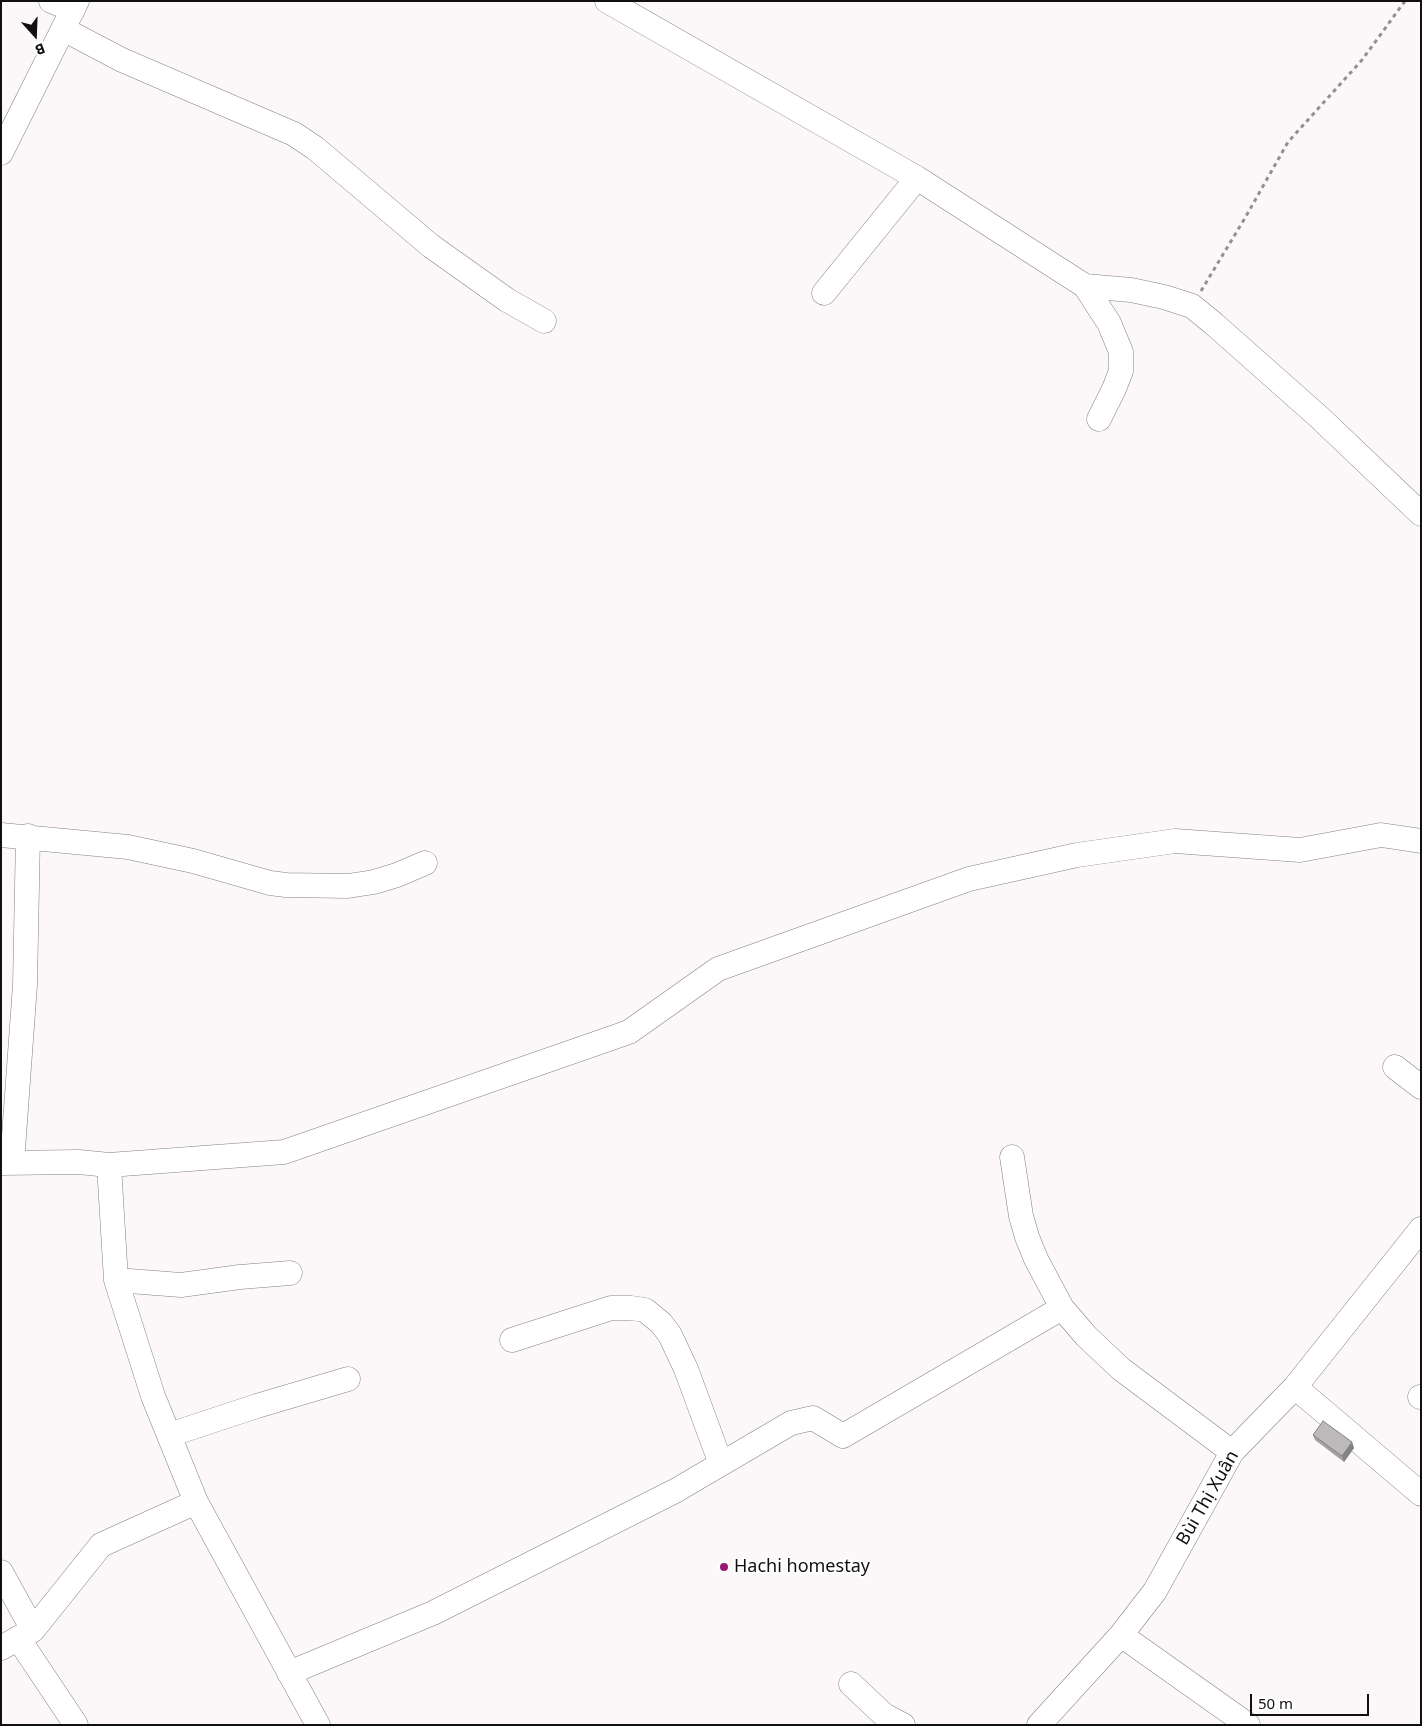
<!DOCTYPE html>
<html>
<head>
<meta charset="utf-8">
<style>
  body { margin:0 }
  #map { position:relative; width:1422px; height:1726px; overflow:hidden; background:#fcf8fa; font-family:"Noto Sans",sans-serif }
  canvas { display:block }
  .frame { position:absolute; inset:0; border:2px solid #111011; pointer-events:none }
  .north { position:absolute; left:10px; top:10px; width:50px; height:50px; -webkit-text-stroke:4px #fff; paint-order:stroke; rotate:160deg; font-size:14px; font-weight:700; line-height:20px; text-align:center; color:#111011 }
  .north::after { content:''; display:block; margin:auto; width:18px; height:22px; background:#111011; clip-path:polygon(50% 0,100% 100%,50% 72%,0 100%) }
  .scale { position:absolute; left:1250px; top:1694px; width:119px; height:22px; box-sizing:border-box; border:2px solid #111011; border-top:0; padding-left:6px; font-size:15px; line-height:18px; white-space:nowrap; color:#111011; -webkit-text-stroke:4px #fff; paint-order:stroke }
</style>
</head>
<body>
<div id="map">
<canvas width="1422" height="1726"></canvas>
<div class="frame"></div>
<div class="north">B</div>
<div class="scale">50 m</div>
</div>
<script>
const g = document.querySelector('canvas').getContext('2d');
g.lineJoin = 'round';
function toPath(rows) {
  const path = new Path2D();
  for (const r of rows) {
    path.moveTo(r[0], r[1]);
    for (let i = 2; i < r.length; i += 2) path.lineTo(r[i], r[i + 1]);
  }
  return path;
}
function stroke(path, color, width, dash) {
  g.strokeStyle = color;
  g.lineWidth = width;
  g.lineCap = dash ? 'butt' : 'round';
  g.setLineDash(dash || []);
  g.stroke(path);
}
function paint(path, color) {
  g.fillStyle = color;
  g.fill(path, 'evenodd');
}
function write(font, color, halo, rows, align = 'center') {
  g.font = font + ' "Noto Sans",sans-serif';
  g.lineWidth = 4;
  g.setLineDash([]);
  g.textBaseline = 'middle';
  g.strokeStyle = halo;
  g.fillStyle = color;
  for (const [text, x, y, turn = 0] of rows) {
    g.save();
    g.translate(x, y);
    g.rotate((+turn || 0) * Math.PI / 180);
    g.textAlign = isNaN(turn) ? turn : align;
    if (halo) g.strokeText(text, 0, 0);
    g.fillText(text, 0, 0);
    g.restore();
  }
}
const minor = toPath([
  [51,1,73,10],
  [607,1,917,178,1085,286,1131,290,1164,297,1192,306,1214,324,1319,417,1421,514],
  [63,29,122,60,294,134,315,148,431,246,507,300,544,321],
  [1,153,77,1],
  [1085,286,1109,323,1121,352,1121,371,1114,389,1099,419],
  [824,293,917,178],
  [1,835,128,847,193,861,270,883,286,885,348,886,374,882,397,875,425,863],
  [1395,1067,1421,1087],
  [1012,1157,1021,1216,1027,1237,1036,1259,1062,1308],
  [1,1163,79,1162,109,1165,284,1152,629,1032,718,969,969,879,1077,855,1175,841,1300,850,1381,835,1421,841],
  [12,1163,25,985,28,836],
  [109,1165,116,1280,153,1396,196,1502,318,1725],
  [116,1280,181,1285,240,1277,290,1273],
  [512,1340,611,1308,631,1308,645,1310,661,1323,670,1335,686,1369,721,1464],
  [1295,1387,1421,1494],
  [1420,1397,1421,1397],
  [169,1435,257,1406,348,1379],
  [1,1572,33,1630],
  [1121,1635,1248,1725],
  [18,1638,76,1725],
  [1,1648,33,1630,101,1545,196,1502],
  [289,1673,433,1613,675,1491,791,1423,813,1418,843,1436,1062,1308,1086,1336,1121,1369,1232,1452],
  [851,1684,884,1715,903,1725],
  [1039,1725,1121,1635,1155,1591,1232,1452,1295,1387,1421,1229]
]);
stroke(minor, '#838081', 25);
stroke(toPath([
  [1201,291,1245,218,1288,142,1362,60,1405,1]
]), '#929091', 3, [4, 4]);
stroke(minor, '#fff', 24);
paint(toPath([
  [1313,1435,1352,1442,1354,1448,1344,1462,1315,1440]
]), '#a3a0a2');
paint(toPath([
  [1352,1442,1354,1448,1344,1462,1342,1456]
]), '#848284');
const building = toPath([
  [1323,1421,1352,1442,1342,1456,1313,1435,1323,1421]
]);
paint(building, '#bdbabc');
stroke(building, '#848284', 1);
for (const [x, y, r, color] of [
  [724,1567,5,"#961870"]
]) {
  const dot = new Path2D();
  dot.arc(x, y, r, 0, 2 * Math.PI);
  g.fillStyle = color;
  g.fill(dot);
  stroke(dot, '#fff', 2);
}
write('18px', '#111011', '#fff', [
  ["Bùi Thị Xuân",1208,1498,-60]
]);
write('18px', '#111011', '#fff', [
  ["Hachi homestay",734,1567]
], 'left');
</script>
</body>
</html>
